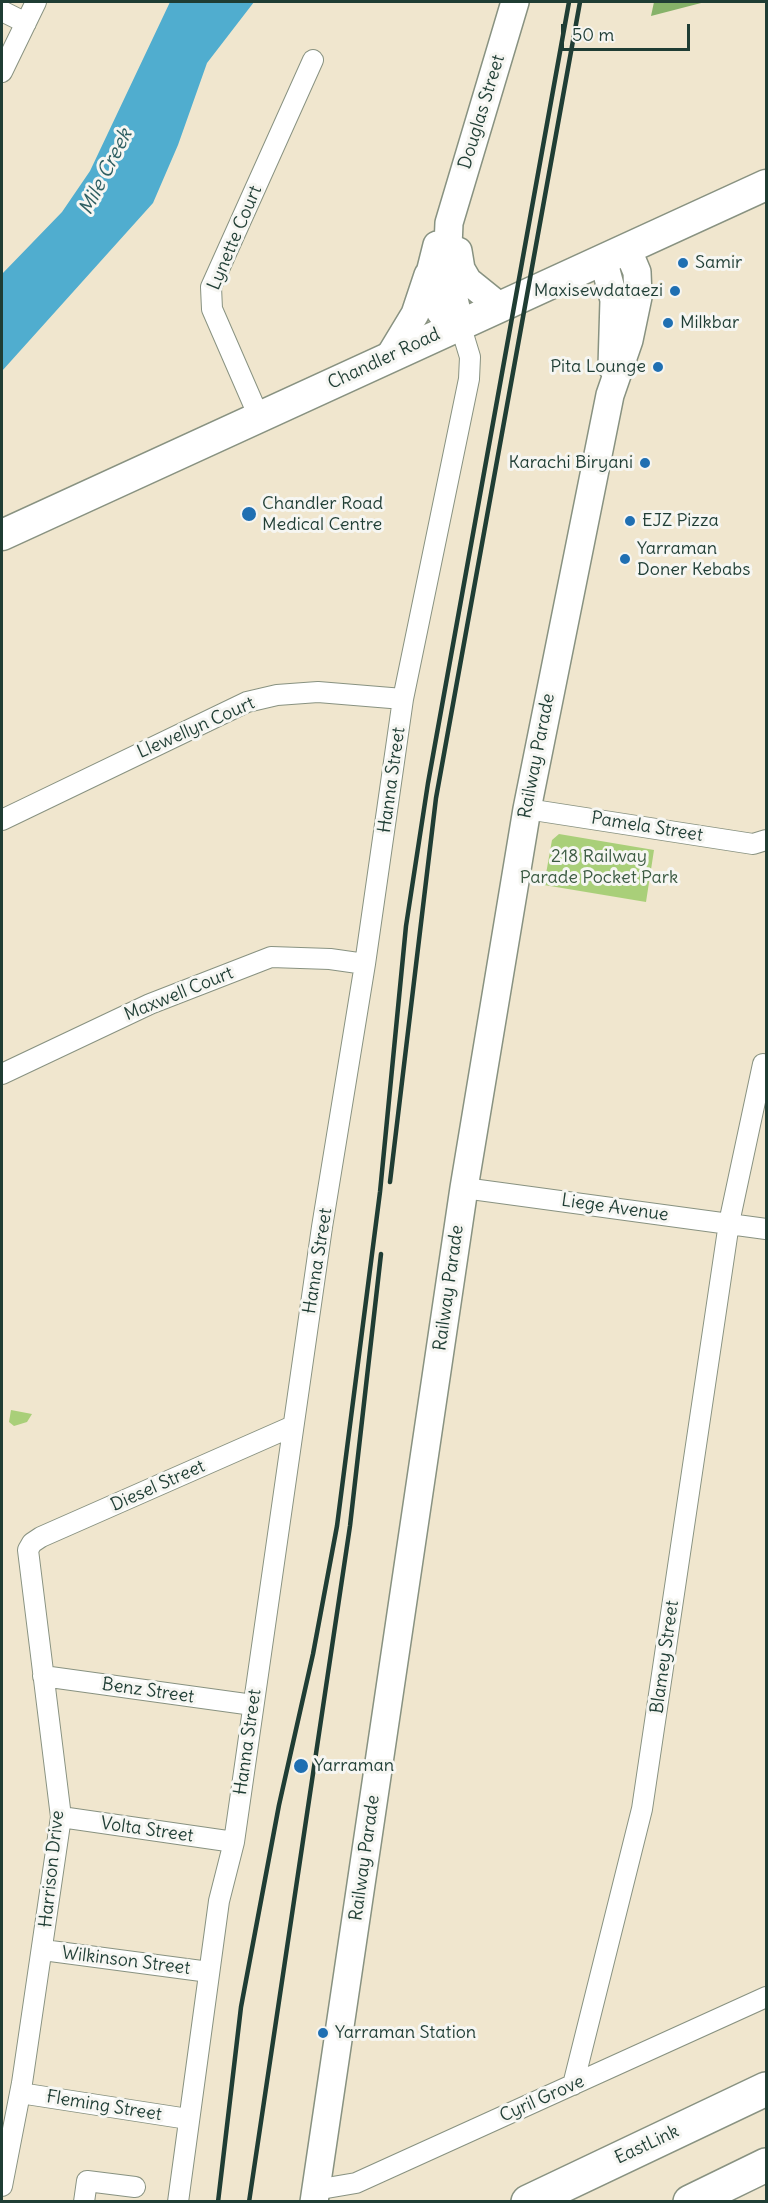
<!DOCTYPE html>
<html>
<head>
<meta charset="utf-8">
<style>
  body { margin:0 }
  #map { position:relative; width:768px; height:2203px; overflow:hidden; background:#f0e6ce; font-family:Delius,sans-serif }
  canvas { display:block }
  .frame { position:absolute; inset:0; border:3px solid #1f3d34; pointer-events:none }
  .scale { position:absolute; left:561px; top:24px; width:129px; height:27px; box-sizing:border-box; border:3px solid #1f3d34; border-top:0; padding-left:8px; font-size:18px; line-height:21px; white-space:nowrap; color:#1f3d34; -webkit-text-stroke:4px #f6f6f2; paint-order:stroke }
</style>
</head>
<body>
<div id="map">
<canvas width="768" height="2203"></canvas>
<div class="frame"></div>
<div class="scale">50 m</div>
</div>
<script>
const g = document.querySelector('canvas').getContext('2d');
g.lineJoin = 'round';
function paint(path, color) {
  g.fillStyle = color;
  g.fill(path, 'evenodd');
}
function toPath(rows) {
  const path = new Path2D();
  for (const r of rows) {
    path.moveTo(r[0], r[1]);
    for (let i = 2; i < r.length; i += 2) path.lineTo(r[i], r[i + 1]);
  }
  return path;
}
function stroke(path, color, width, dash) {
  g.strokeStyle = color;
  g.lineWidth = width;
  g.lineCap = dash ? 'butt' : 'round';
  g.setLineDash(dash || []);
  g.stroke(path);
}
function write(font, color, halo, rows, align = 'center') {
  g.font = font + ' Delius,sans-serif';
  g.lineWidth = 6;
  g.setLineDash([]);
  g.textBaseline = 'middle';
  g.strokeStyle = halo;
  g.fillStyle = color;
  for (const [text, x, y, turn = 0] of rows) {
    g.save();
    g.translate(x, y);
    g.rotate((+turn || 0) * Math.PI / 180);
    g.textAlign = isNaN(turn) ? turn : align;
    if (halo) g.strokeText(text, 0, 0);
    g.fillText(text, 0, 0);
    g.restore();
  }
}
paint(toPath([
  [559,834,654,850,646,902,544,885,552,840],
  [11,1410,32,1414,27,1422,14,1426,9,1422]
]), '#a9cf79');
paint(toPath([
  [654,2,705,2,651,16]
]), '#86b269');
paint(toPath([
  [170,2,254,2,207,63,178,145,153,203,2,371,2,274,62,212,90,171]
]), '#50adcf');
const minor = toPath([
  [2,11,26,23],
  [2,72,36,2],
  [259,417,212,309,211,287,313,60],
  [527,809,753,844,766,840],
  [2,820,247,702,277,695,318,692,403,699],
  [2,1074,150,1004,271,957,330,959,365,964],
  [464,1188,766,1229],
  [43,1676,253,1705],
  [61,1817,234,1842],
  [43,1950,209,1972],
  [573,2085,642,1809,729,1223,763,1064],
  [20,2093,188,2119],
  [2,2186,22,2083,61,1817,28,1550,32,1543,41,1537,293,1426],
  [315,2190,356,2183,766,1997],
  [84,2202,87,2181,135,2187],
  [178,2202,219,1901,234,1842,322,1227,365,964,403,699,469,379,470,357,460,324]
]);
const secondary = toPath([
  [437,245,430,273,430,295,441,313,460,324],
  [458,251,461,269,468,281,499,306],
  [603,259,614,300,612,367],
  [460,324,447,270,449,223,515,2],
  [389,357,415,314,428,275],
  [314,2202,464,1188,527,809,610,395,629,340,638,297,637,272,627,248]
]);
const primary = toPath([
  [2,535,766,185]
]);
const motorway = toPath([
  [528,2202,766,2089],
  [690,2202,766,2165]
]);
stroke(minor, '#889281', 22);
stroke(secondary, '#889281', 30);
stroke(primary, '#889281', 33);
stroke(motorway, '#889281', 36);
stroke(minor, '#fff', 20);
stroke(secondary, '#fff', 27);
stroke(primary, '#fff', 30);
stroke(motorway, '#fff', 33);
stroke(toPath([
  [390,1182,436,798,580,2],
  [218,2202,241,2007,279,1805,313,1654,337,1526,380,1192,406,926,428,783,569,2],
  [249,2202,350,1526,381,1254]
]), '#1f3d34', 4.5);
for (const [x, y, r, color] of [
  [683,263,6,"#1f6fb2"],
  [675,291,6,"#1f6fb2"],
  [668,323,6,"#1f6fb2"],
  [658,367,6,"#1f6fb2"],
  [645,463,6,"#1f6fb2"],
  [249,514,8,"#1f6fb2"],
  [630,521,6,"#1f6fb2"],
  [625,559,6,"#1f6fb2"],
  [301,1766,8,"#1f6fb2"],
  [323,2033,6,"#1f6fb2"]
]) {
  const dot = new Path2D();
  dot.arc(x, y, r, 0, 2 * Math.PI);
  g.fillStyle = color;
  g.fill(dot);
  stroke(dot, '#f6f6f2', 2);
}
write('18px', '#1f3d34', '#f6f6f2', [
  ["Douglas Street",482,112,-73],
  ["Lynette Court",235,238,-67],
  ["Chandler Road",384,359,-25],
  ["Llewellyn Court",196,728,-24],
  ["Railway Parade",537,756,-79],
  ["Hanna Street",392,780,-82],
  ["Pamela Street",647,827,9],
  ["Maxwell Court",179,994,-22],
  ["Liege Avenue",615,1208,8],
  ["Hanna Street",318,1261,-81],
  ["Railway Parade",449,1288,-82],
  ["Diesel Street",158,1486,-24],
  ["Blamey Street",665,1657,-82],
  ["Benz Street",148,1691,8],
  ["Hanna Street",248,1742,-82],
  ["Volta Street",147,1830,8],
  ["Railway Parade",365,1858,-82],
  ["Harrison Drive",52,1869,-84],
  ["Wilkinson Street",126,1961,7],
  ["Cyril Grove",542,2099,-24],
  ["Fleming Street",104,2106,9],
  ["EastLink",647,2145,-25]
]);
write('18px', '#1f3d34', '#f6f6f2', [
  ["Samir",695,263],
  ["Maxisewdataezi",663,291,"right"],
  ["Milkbar",680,323],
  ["Pita Lounge",646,367,"right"],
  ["Karachi Biryani",633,463,"right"],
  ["Chandler Road",262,504],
  ["Medical Centre",262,525],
  ["EJZ Pizza",642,521],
  ["Yarraman",637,549],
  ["Doner Kebabs",637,570],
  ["Yarraman",314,1766],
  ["Yarraman Station",335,2033]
], 'left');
write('18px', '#3b5a42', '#f6f6f2', [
  ["218 Railway",599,857],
  ["Parade Pocket Park",599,878]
]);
write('italic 20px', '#2e5f62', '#f6f6f2', [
  ["Mile Creek",106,172,-63]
]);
</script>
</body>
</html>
